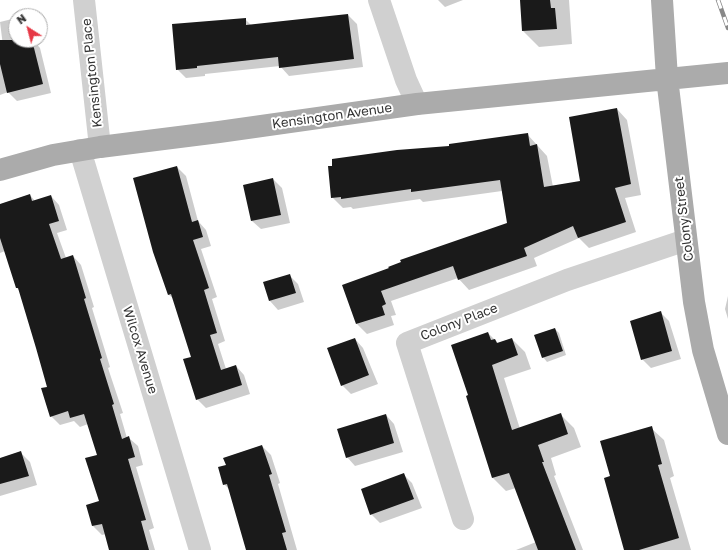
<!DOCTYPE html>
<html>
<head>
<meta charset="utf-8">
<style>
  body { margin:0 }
  #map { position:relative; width:728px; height:550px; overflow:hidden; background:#fff; font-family:"Golos Text",sans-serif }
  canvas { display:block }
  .north { position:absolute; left:8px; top:8px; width:40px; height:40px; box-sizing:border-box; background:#fff; border:1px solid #adadad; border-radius:50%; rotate:324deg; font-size:11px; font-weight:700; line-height:16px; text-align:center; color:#333 }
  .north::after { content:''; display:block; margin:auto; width:14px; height:18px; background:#e63946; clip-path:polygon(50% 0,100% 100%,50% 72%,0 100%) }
</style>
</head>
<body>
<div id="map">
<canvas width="728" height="550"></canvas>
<div class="north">N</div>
</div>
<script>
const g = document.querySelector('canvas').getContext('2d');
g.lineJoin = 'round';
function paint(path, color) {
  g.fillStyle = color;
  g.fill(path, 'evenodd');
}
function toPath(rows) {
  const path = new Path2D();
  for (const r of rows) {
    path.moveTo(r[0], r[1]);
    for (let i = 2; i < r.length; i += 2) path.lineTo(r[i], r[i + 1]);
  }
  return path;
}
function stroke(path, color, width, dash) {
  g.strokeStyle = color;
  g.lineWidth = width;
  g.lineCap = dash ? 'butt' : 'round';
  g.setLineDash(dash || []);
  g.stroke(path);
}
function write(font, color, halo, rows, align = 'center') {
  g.font = font + ' "Golos Text",sans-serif';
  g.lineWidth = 4;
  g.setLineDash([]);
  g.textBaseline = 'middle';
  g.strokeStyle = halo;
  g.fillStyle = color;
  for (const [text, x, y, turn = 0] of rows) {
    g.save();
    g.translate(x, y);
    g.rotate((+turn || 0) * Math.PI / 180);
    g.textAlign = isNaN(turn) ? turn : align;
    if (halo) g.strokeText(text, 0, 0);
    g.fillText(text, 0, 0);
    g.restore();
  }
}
paint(toPath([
  [438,0,463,0,445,7],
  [521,0,569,0,572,44,539,47,523,31],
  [348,15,357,24,363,67,289,76,280,66,205,74,205,76,186,78,177,69,245,19,252,26],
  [16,18,16,40,33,40,40,48,51,93,17,101,8,92,0,95,0,47,3,46,0,22],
  [617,109,627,120,641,195,625,198,636,232,589,248,579,238,534,258,537,266,469,290,458,278,391,301,396,315,391,316,394,325,367,334,357,324,402,263,508,224,502,191,423,202,420,199,353,209,351,207,343,208,332,197,450,147,527,134,547,156,553,187,581,182],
  [177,167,186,176,198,221,206,230,211,246,201,249,217,297,212,299,225,341,218,344,226,369,236,366,244,375,250,394,206,408,197,399,192,358,174,299,169,295],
  [273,179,282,188,290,223,261,229,252,221],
  [30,195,35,201,51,196,59,205,67,230,57,233,66,258,73,256,81,265,94,307,92,308,110,367,108,368,123,413,120,414,127,438,129,438,138,446,143,465,136,467,154,528,149,530,155,550,110,550,106,534,102,535,93,526,87,505,100,502,98,455,88,424,80,427,74,421,60,425,51,416,48,387,20,291,17,288,5,251,0,253,0,205],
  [289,275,298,284,304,302,278,310,270,301],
  [728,296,728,319,725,309],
  [661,313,669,321,681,359,651,368,642,359],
  [555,329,559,333,566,355,547,362,543,357],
  [488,333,499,344,512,339,525,352,531,369,504,378,520,429,561,415,574,428,581,447,551,458,556,475,554,476,583,550,516,550,536,542,516,488,506,491,493,478,469,396],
  [355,339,363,348,378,384,351,394,342,385],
  [386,415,394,424,403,452,355,466,347,457],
  [651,428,664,440,674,476,670,478,691,550,625,550,612,476],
  [262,446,271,455,280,483,278,484,297,550,247,550,229,489,224,484,227,466],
  [21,453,30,462,37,485,0,496,0,459],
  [403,474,412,483,422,508,380,523,371,514]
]), '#0003');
paint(toPath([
  [520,0,550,0,551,8,555,8,557,29,522,31],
  [348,14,354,59,279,68,278,57,197,66,197,68,176,70,172,24,246,18,246,25],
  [0,40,32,40,43,84,7,93,0,64],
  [617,108,631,184,615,188,626,222,578,238,573,226,524,248,527,256,458,280,453,266,381,291,386,304,382,306,385,315,356,324,342,285,389,268,388,267,401,262,400,260,507,223,500,180,411,192,411,189,341,199,341,197,331,198,328,166,332,166,332,159,397,150,449,146,449,144,528,133,530,146,537,144,544,187,580,181,569,117],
  [177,166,192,222,198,220,203,237,193,240,209,288,204,290,217,333,210,335,221,370,236,365,242,385,196,400,183,359,191,357,171,294,168,295,153,252,133,178],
  [273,178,281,215,251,221,243,185],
  [30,194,32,201,51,195,59,221,49,224,61,259,73,255,86,298,84,299,102,358,100,359,114,404,112,405,122,439,129,436,135,457,128,459,146,520,141,521,149,550,109,550,102,524,92,526,86,505,99,501,85,458,97,455,84,414,70,418,68,411,50,417,41,388,47,387,36,348,18,288,16,288,0,238,0,204],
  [290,274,296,293,269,301,263,282],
  [661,311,672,351,641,360,630,321],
  [555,328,563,351,542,358,534,335],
  [488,332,491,340,495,339,497,343,512,338,518,355,492,365,512,430,561,413,568,434,538,445,544,462,542,462,576,550,538,550,509,473,492,478,466,396,468,395,451,345],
  [355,338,369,375,341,386,327,348],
  [386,414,394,443,346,458,337,429],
  [652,426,662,464,658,465,679,538,639,550,624,550,604,478,610,476,600,441],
  [262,445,272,474,269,475,286,532,282,533,287,550,246,550,227,484,223,485,218,467,226,465,223,458],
  [21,451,29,476,0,484,0,458],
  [404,473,414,499,370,515,361,489]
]), '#1a1a1a');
stroke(toPath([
  [84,0,100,147],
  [379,0,406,80,417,104],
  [80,150,200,550],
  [463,519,407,343,567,280,686,240]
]), '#d0d0d0', 22);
stroke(toPath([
  [662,0,667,78,694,302,703,350,728,434],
  [0,170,53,155,100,147,219,132,417,104,728,73]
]), '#ababab', 22);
const rail = toPath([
  [718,0,728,28]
]);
stroke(rail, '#888', 4.5);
stroke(rail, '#fff', 3, [9]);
write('13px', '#333', '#fff', [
  ["Kensington Place",92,73,-96],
  ["Kensington Avenue",332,116,-8],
  ["Colony Street",684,219,-97],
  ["Colony Place",459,322,-21],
  ["Wilcox Avenue",140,350,73]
]);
</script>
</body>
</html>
